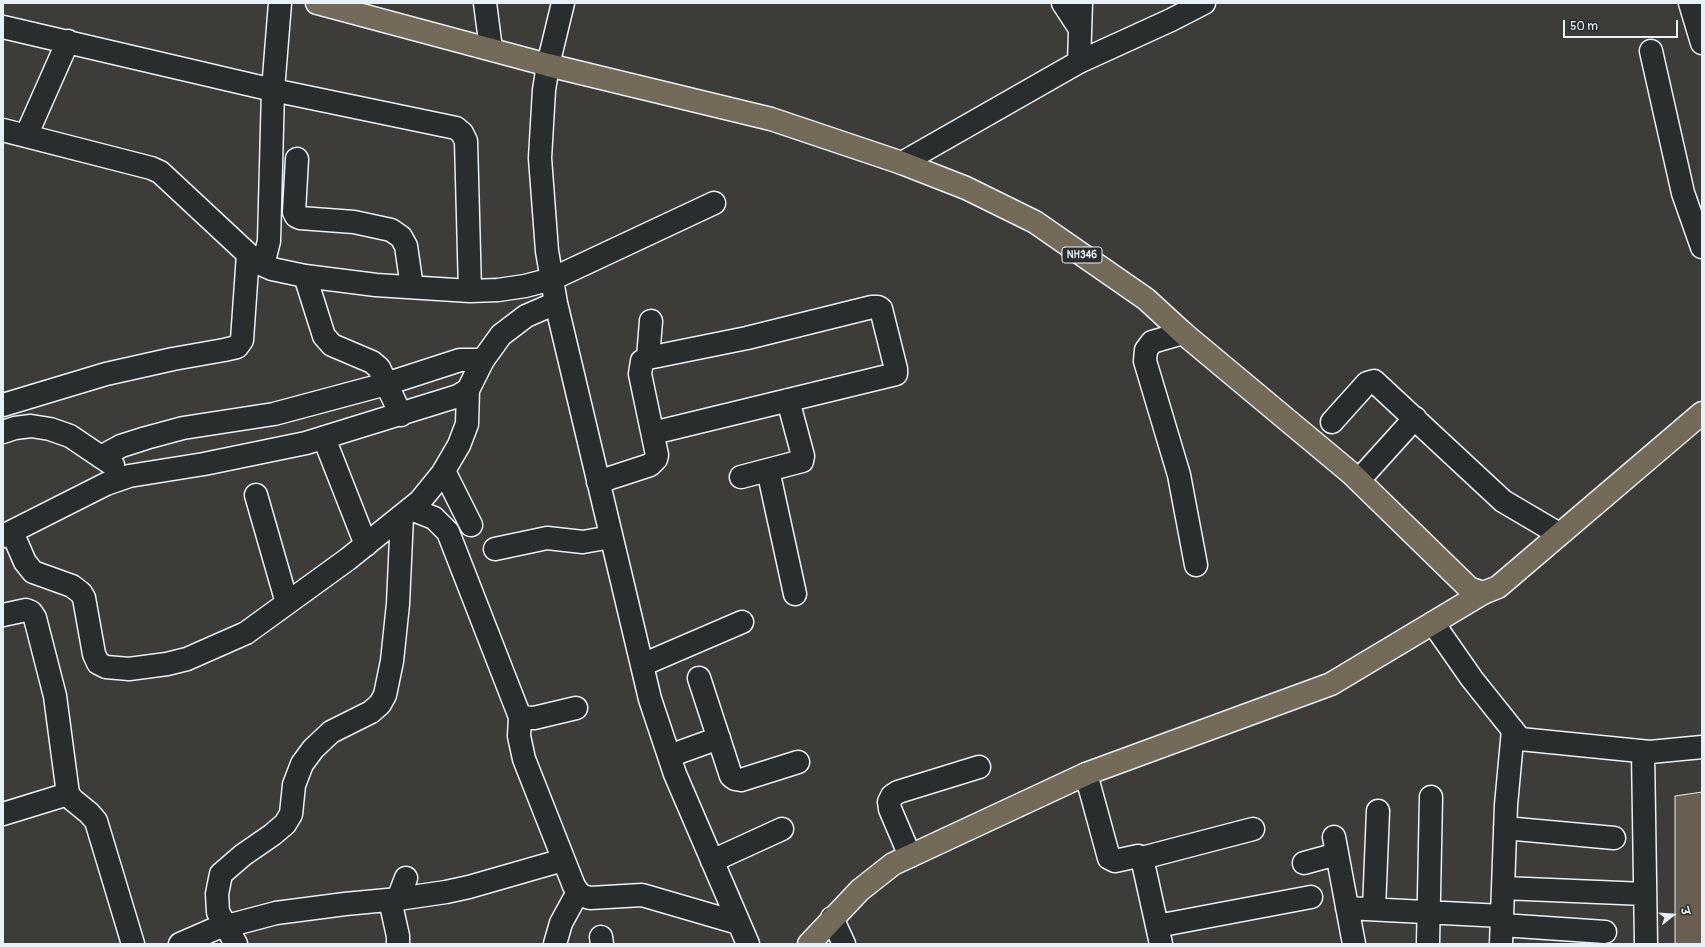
<!DOCTYPE html>
<html>
<head>
<meta charset="utf-8">
<style>
  body { margin:0 }
  #map { position:relative; width:1705px; height:947px; overflow:hidden; background:#3d3c38; font-family:Pangolin,"Playpen Sans Deva",sans-serif }
  canvas { display:block }
  .frame { position:absolute; inset:0; border:4px solid #e8f1f8; pointer-events:none }
  .north { position:absolute; left:1653px; top:895px; width:40px; height:40px; -webkit-text-stroke:3px #2a2d2e; paint-order:stroke; rotate:73deg; font-size:11px; font-weight:700; line-height:16px; text-align:center; color:#e8f1f8 }
  .north::after { content:''; display:block; margin:auto; width:14px; height:18px; background:#e8f1f8; clip-path:polygon(50% 0,100% 100%,50% 72%,0 100%) }
  .scale { position:absolute; left:1563px; top:20px; width:115px; height:18px; box-sizing:border-box; border:2px solid #e8f1f8; border-top:0; padding-left:5px; font-size:12px; line-height:14px; white-space:nowrap; color:#e8f1f8; -webkit-text-stroke:3px #2a2d2e; paint-order:stroke }
</style>
</head>
<body>
<div id="map">
<canvas width="1705" height="947"></canvas>
<div class="frame"></div>
<div class="north">उ</div>
<div class="scale">50 m</div>
</div>
<script>
const g = document.querySelector('canvas').getContext('2d');
g.lineJoin = 'round';
function paint(path, color) {
  g.fillStyle = color;
  g.fill(path, 'evenodd');
}
function toPath(rows) {
  const path = new Path2D();
  for (const r of rows) {
    path.moveTo(r[0], r[1]);
    for (let i = 2; i < r.length; i += 2) path.lineTo(r[i], r[i + 1]);
  }
  return path;
}
function stroke(path, color, width, dash) {
  g.strokeStyle = color;
  g.lineWidth = width;
  g.lineCap = dash ? 'butt' : 'round';
  g.setLineDash(dash || []);
  g.stroke(path);
}
function write(font, color, halo, rows, align = 'center') {
  g.font = font + ' Pangolin,sans-serif';
  g.lineWidth = 3;
  g.setLineDash([]);
  g.textBaseline = 'middle';
  g.strokeStyle = halo;
  g.fillStyle = color;
  for (const [text, x, y, turn = 0] of rows) {
    g.save();
    g.translate(x, y);
    g.rotate((+turn || 0) * Math.PI / 180);
    g.textAlign = isNaN(turn) ? turn : align;
    if (halo) g.strokeText(text, 0, 0);
    g.fillText(text, 0, 0);
    g.restore();
  }
}
const building = toPath([
  [1702,792,1702,944,1675,944,1675,796,1702,792]
]);
paint(building, '#6a5e51');
stroke(building, '#e8f1f8', 1);
const minor = toPath([
  [485,3,491,49],
  [563,3,548,65,544,90,540,158,547,251,556,303,650,699,675,774,748,944],
  [1063,3,1080,29],
  [1690,3,1702,43],
  [3,27,273,90,456,128,462,133,466,141,470,291],
  [1651,51,1683,193,1702,247],
  [1079,62,1081,3],
  [3,130,151,168,160,172,248,254,263,265,272,269,305,276,376,285,470,291,498,290,525,286,552,279,714,203],
  [26,136,68,41],
  [297,159,294,212,296,216,300,218,354,222,391,230,401,237,406,246,412,287],
  [902,163,1079,62,1171,20,1204,3],
  [263,265,269,241,273,90,280,3],
  [305,276,324,336,332,345,372,362,379,368,401,415],
  [1183,333,1152,342,1146,350,1145,361,1179,475,1196,565],
  [648,358,651,321],
  [3,405,106,374,173,359,224,350,237,347,242,340,248,254],
  [1332,422,1367,383,1374,381,1503,501,1559,534],
  [3,432,15,428,31,426,50,429,70,436,113,465],
  [324,438,366,545],
  [101,457,121,446,146,438,183,428,274,414,386,384,460,360,483,360],
  [768,470,795,594],
  [444,471,471,525],
  [741,477,802,461,803,456,788,400],
  [1359,480,1415,418],
  [598,482,650,465,656,459,657,455,640,374,642,361,648,358,747,338,872,307,878,307,881,309,896,369,896,374,653,433],
  [256,495,287,603],
  [411,509,434,518,448,532,520,717,519,736,524,759,574,886,578,892,583,896,590,898,642,895,738,923],
  [12,532,25,562,33,572,72,586,81,593,84,598,94,654,98,663,106,667,129,669,167,664,187,659,246,633,348,559,420,501,442,474,459,445,467,424,468,390],
  [3,536,106,484,129,476,204,464,306,443,458,396,468,390,483,360,501,335,526,316,556,303],
  [495,549,547,538,583,542,611,537],
  [3,615,26,610,31,612,35,618,55,696,68,794,73,800,89,813,96,821,133,944],
  [1433,623,1472,679,1520,739,1650,752,1702,747],
  [642,665,742,622],
  [699,678,731,776,735,779,741,780,798,762],
  [520,717,534,718,576,708],
  [1643,752,1646,944],
  [669,756,719,738],
  [1086,774,1109,858,1115,861,1138,856,1142,858,1161,944],
  [3,814,68,794],
  [1505,828,1614,838],
  [1334,837,1354,944],
  [910,856,890,809,889,802,892,796,898,792,979,767],
  [1142,858,1253,829],
  [712,861,782,829],
  [1304,863,1337,854],
  [1503,888,1645,894],
  [398,899,406,878],
  [390,900,398,936,398,944],
  [1347,908,1502,916],
  [1374,909,1378,811],
  [832,918,844,944],
  [1502,925,1605,932],
  [227,926,276,913,345,904,398,899,446,892,469,887,563,860],
  [1157,926,1311,897],
  [601,937,602,944],
  [180,944,226,924],
  [236,944,218,912,217,894,221,874,243,855,272,835,285,824,291,814,294,785,302,764,313,749,331,732,371,712,380,704,385,695,392,661,398,604,402,516],
  [555,944,561,923,578,892],
  [1428,944,1431,797],
  [1501,944,1506,805,1513,730]
]);
const major = toPath([
  [809,944,860,890,893,864,1086,774,1331,684,1483,593]
]);
const highway = toPath([
  [317,3,548,65,771,119,902,163,966,188,1035,222,1146,299,1183,333,1352,474,1469,588,1483,593,1498,587,1702,413]
]);
stroke(minor, '#e8f1f8', 25);
stroke(major, '#e8f1f8', 25);
stroke(highway, '#e8f1f8', 25);
stroke(minor, '#2a2d2e', 22);
stroke(major, '#746a5a', 22);
stroke(highway, '#746a5a', 22);
for (const [x, y, w] of [
  [1082,255,40]
]) {
  const box = new Path2D();
  box.roundRect(x - w / 2, y - 8, w, 16, 3);
  g.fillStyle = '#2a2d2e';
  g.fill(box);
  stroke(box, '#e8f1f8', 1);
}
write('bold 10px', '#e8f1f8', null, [
  ["NH346",1082,255]
]);
</script>
</body>
</html>
